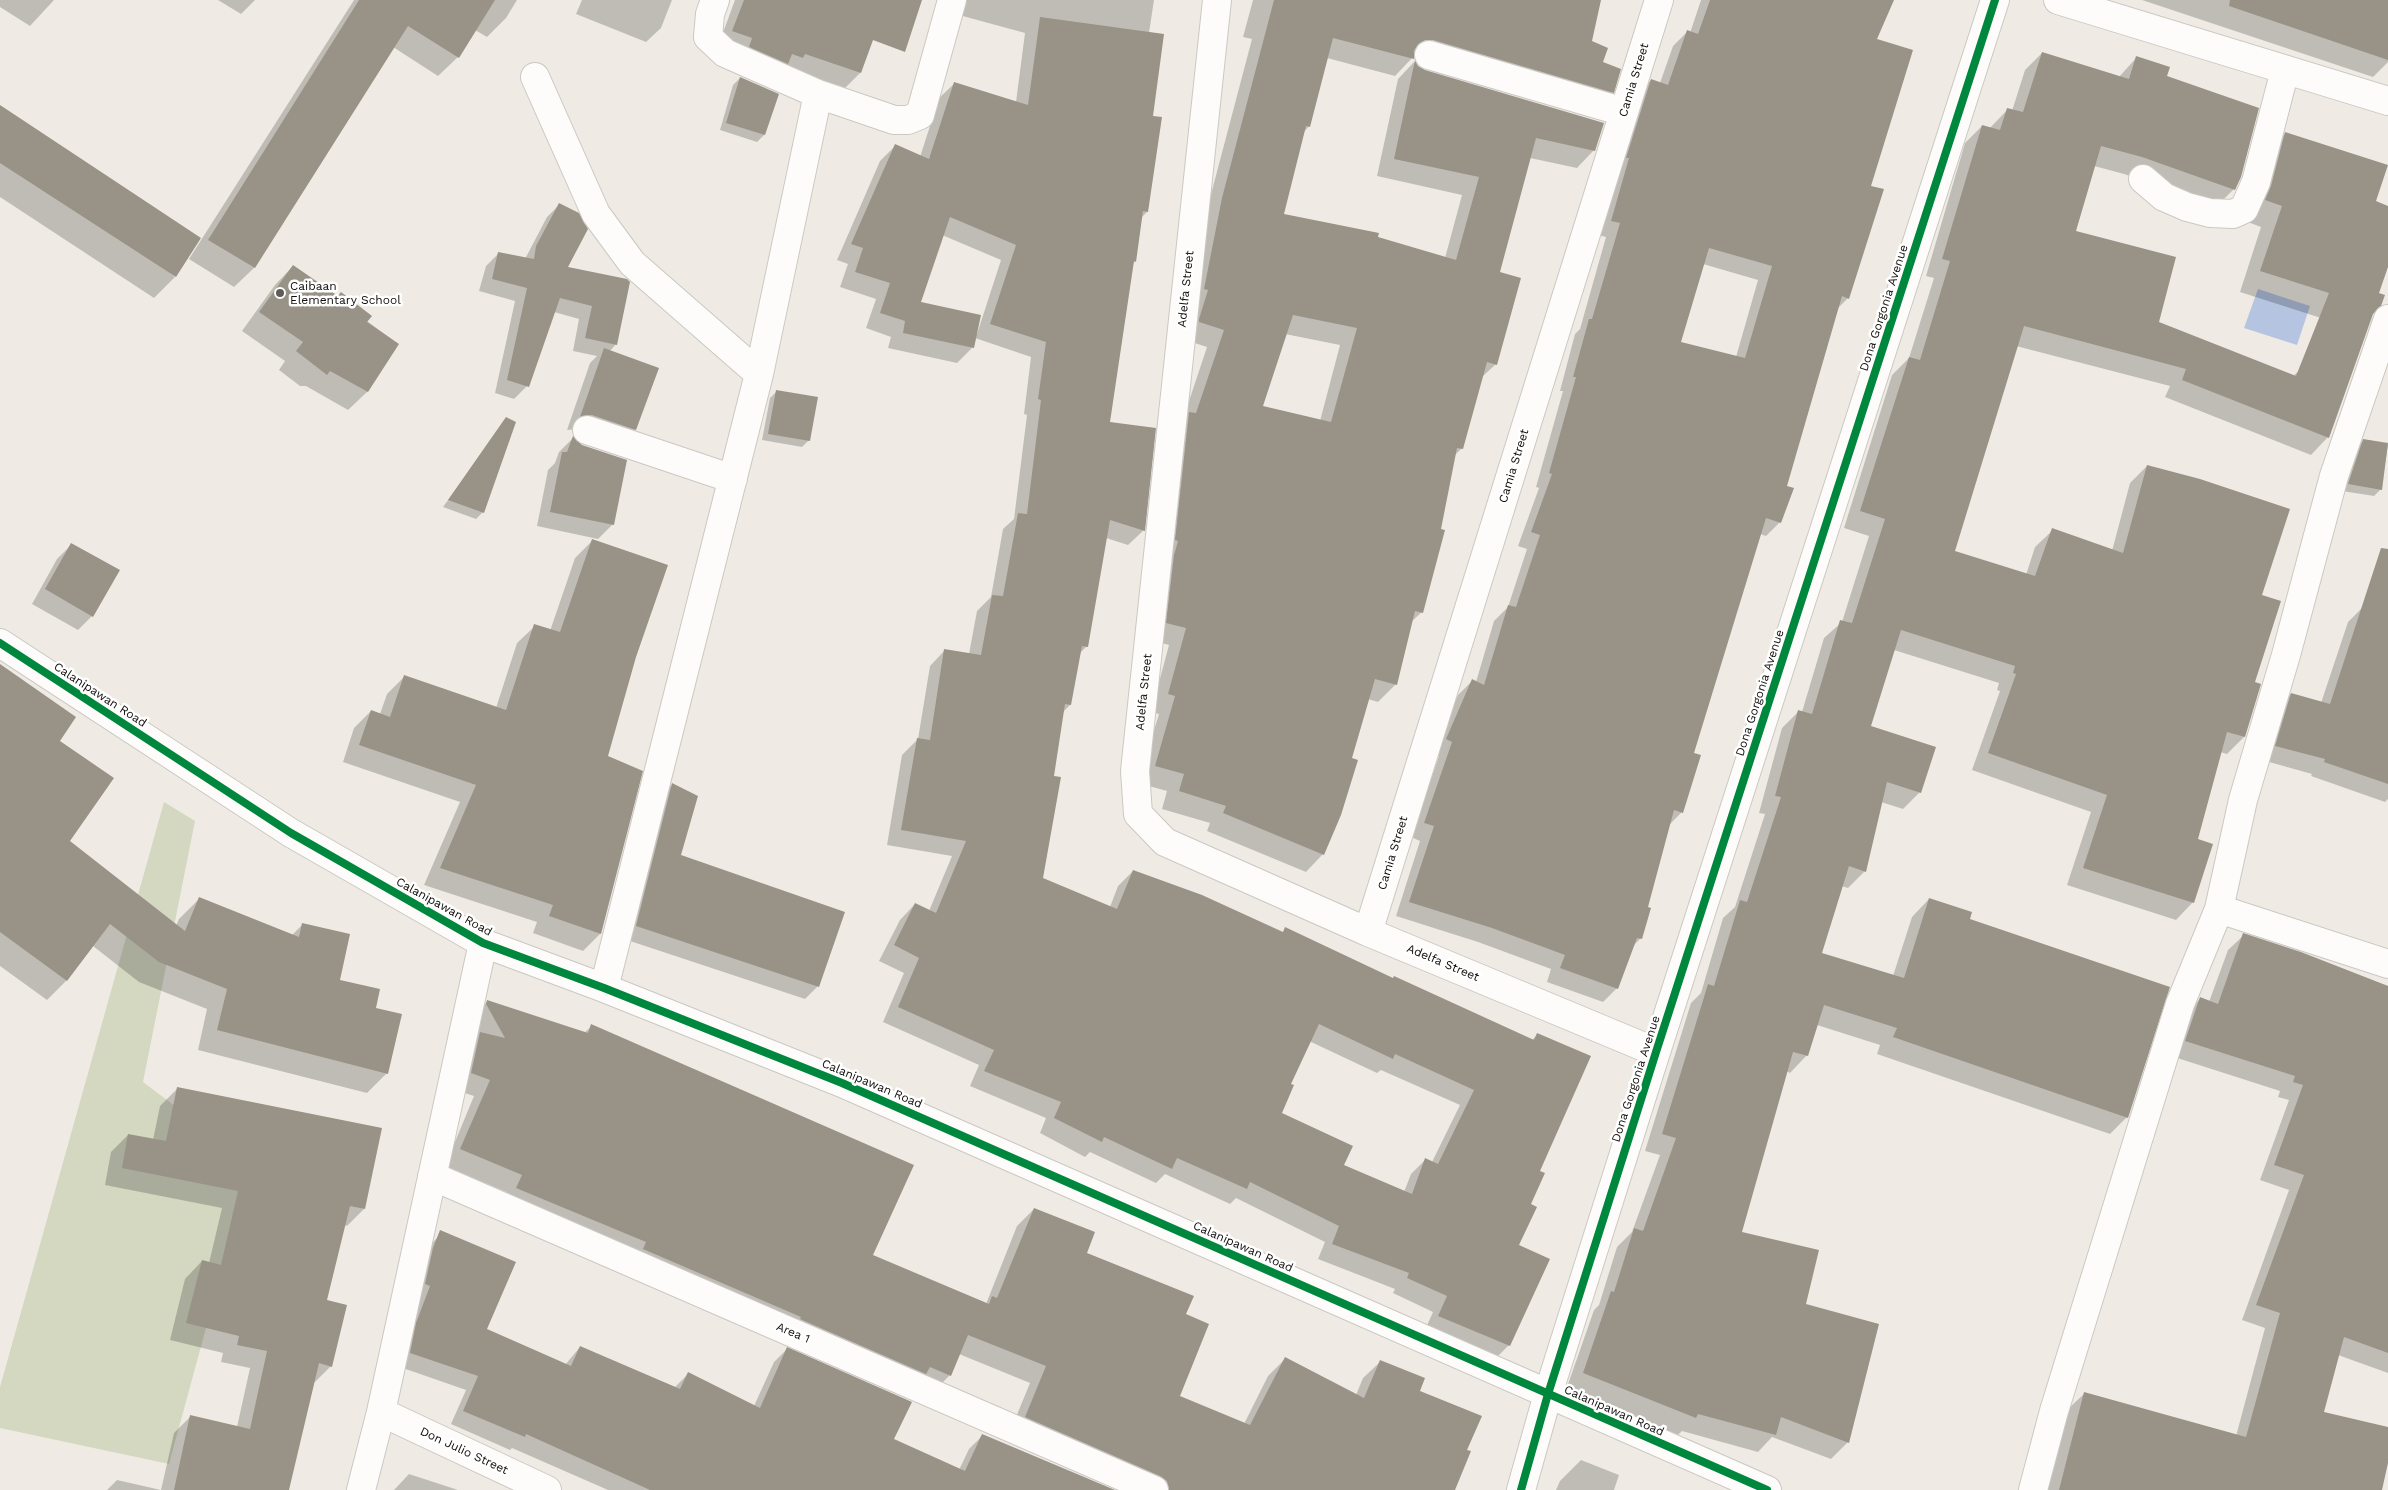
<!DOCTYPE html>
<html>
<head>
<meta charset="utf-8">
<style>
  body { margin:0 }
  canvas { display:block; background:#efebe4 }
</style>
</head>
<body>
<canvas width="2388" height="1490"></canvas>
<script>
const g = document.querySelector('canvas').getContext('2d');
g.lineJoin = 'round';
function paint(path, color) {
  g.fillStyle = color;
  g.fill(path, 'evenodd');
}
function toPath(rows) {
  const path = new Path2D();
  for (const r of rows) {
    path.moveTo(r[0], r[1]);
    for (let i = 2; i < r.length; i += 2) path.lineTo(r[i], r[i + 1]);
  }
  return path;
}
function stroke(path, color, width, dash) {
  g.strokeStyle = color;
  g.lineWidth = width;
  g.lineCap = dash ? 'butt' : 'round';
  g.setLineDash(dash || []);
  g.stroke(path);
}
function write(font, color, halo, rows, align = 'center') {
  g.font = font + ' "Work Sans",sans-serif';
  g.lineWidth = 5;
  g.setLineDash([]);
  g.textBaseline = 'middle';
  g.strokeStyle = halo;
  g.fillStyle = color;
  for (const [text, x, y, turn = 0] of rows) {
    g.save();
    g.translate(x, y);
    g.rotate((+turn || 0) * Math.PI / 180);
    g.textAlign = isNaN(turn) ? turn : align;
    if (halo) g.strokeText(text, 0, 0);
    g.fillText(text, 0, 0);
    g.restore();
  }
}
paint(toPath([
  [164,802,195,821,143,1082,251,1163,169,1464,0,1428,0,1387]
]), '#d4d8c1');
paint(toPath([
  [2258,289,2310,306,2297,345,2244,328]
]), '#b5c4e0');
paint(toPath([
  [0,0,54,0,30,26,0,7],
  [218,0,255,0,241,14],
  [354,0,517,0,506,18,487,37,475,30,458,57,438,76,393,47,254,268,234,287,189,259],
  [582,0,672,0,661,28,646,42,576,14],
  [735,0,888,0,860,73,845,88,718,46],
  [963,0,1154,0,1149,33,1152,117,1147,212,1141,218,1135,261,1133,264,1109,423,1144,530,1128,545,1106,538,1087,646,1079,654,1070,705,1063,712,1052,777,1041,878,1110,907,1118,886,1133,871,1282,933,1286,929,1393,979,1532,1040,1537,1035,1539,1171,1518,1245,1509,1345,1494,1360,1424,1332,1433,1312,1393,1293,1395,1289,1318,1259,1325,1242,1236,1198,1230,1204,1165,1174,1156,1183,1090,1152,1085,1157,1040,1133,1046,1118,970,1086,979,1065,883,1022,904,973,879,961,900,920,915,904,929,911,952,856,887,845,902,755,918,739,930,666,945,650,969,654,977,611,991,597,1003,529,1014,519,1027,415,1024,414,1031,357,975,338,972,348,957,363,888,348,891,337,866,328,876,299,840,287,848,264,837,260,880,161,895,146,920,157,939,98,955,83,1016,102,1025,33,959,15],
  [942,235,1001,260,977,334,919,302],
  [1309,1041,1377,1073,1381,1070,1460,1105,1432,1162,1426,1159,1411,1174,1404,1192,1342,1166,1281,1113,1289,1084],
  [1253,0,1599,0,1590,42,1613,92,1595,110,1415,57,1413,57,1395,76,1327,58,1309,126,1304,132,1283,215,1445,258,1462,195,1377,176,1398,79,1414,62,1417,67,1594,150,1577,168,1530,158,1499,273,1496,364,1481,378,1462,448,1454,456,1422,612,1411,622,1396,684,1378,702,1368,699,1323,854,1306,872,1207,831,1210,823,1162,809,1167,791,1138,783,1159,714,1151,712,1169,645,1150,640,1183,419,1207,347,1182,339,1205,217,1252,39,1243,37],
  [1285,334,1340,345,1320,421,1262,407],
  [1701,0,1893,0,1876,40,1870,186,1848,298,1837,309,1785,486,1780,522,1766,536,1760,534,1692,753,1682,812,1669,825,1646,908,1641,938,1633,946,1617,988,1603,1002,1547,982,1551,969,1478,942,1396,916,1420,841,1411,837,1439,756,1433,753,1458,695,1472,681,1476,682,1494,621,1508,607,1527,549,1518,546,1539,488,1536,487,1563,391,1560,391,1575,334,1580,329,1606,237,1598,235,1637,94,1651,80,1660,83,1673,46,1687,32,1690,33],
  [1703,264,1758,280,1736,357,1680,343],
  [2142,0,2388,0,2388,62,2373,77],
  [2042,53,2119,77,2137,57,2165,77,2234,189,2217,206,2124,174,2094,166,2074,232,2157,323,2293,376,2300,370,2328,437,2311,455,2165,397,2170,386,2016,346,1954,552,2026,575,2035,547,2053,530,2112,551,2130,483,2147,466,2261,596,2254,683,2244,737,2227,754,2220,752,2197,840,2193,902,2176,920,2067,885,2091,812,1972,770,2000,691,1997,690,1999,683,1894,650,1870,727,1920,792,1903,809,1881,802,1865,871,1848,888,1841,886,1821,954,1893,976,1912,917,1929,899,1968,919,2127,1117,2110,1134,1877,1054,1880,1045,1817,1025,1807,1055,1790,1073,1786,1071,1740,1233,1804,1305,1848,1442,1831,1459,1772,1437,1758,1452,1682,1431,1678,1435,1566,1390,1594,1310,1599,1305,1617,1247,1632,1232,1660,1155,1645,1151,1691,1003,1701,993,1723,918,1735,907,1765,814,1759,813,1782,728,1799,711,1802,712,1824,638,1842,622,1869,536,1844,528,1892,375,1909,358,1934,278,1926,276,1965,143,1982,126,1990,128,2008,109,2012,111,2025,70],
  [740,78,777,94,764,135,757,142,720,130,733,85],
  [0,107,175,277,154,298,0,197],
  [2286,133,2386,166,2321,318,2240,292,2261,227,2245,221,2264,154],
  [560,204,566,267,626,280,616,344,610,351,635,429,621,444,577,429,567,430,590,363,597,356,573,351,579,319,554,312,527,386,514,399,495,393,515,301,479,291,486,266,499,253,525,259,547,217],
  [293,266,398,344,367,392,348,410,306,386,300,386,279,370,285,361,242,331,275,285],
  [777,391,809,440,802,447,762,440,770,398],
  [507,418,483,512,476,519,443,507],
  [573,438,613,524,598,539,537,526,548,470,555,463,559,452],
  [2364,440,2388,445,2381,489,2374,496,2342,491,2357,447],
  [592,541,635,656,606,756,641,771,600,934,583,951,533,933,537,922,424,885,460,802,343,762,354,728,371,711,380,714,387,694,404,677,496,708,517,643,535,626,550,631,575,558],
  [71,545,92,616,78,630,32,604,57,559],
  [2362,608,2388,616,2388,799,2385,802,2311,776,2312,774,2262,760,2277,709,2291,694,2321,703,2348,622],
  [0,665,58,741,68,841,176,926,179,919,199,899,292,935,303,924,338,981,375,1009,387,1073,367,1093,198,1050,207,1009,139,982,93,946,67,980,47,1000,0,966],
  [672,785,679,856,818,986,805,999,624,939,659,798],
  [2244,935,2388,986,2388,1373,2338,1355,2322,1413,2388,1428,2388,1457,2381,1490,2047,1490,2069,1408,2085,1393,2236,1436,2265,1328,2242,1320,2289,1190,2260,1180,2289,1100,2278,1097,2280,1091,2171,1056,2185,1014,2200,999,2209,1002,2228,950],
  [487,1002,584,1033,592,1026,871,1256,986,1304,1017,1226,1034,1209,1085,1253,1185,1314,1178,1397,1244,1424,1268,1376,1285,1359,1356,1395,1363,1378,1380,1362,1418,1391,1466,1450,1453,1490,1141,1490,1009,1434,1030,1383,959,1354,950,1375,933,1392,500,1205,506,1192,445,1166,474,1096,455,1090,463,1050,478,1036,470,1021,470,1018],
  [177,1089,364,1209,347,1226,344,1225,325,1301,331,1366,314,1383,288,1490,107,1490,117,1480,161,1490,174,1433,191,1416,237,1427,250,1368,221,1362,223,1353,170,1340,185,1279,202,1261,209,1263,222,1208,105,1185,111,1152,128,1135,153,1140,160,1106],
  [439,1236,485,1330,565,1365,580,1347,675,1387,688,1374,754,1406,774,1362,787,1349,892,1440,959,1470,969,1449,982,1436,1100,1490,608,1490,512,1448,510,1450,451,1424,466,1390,397,1366,425,1250],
  [1581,1460,1619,1475,1614,1490,1556,1490,1560,1481],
  [409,1474,458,1490,394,1490]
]), '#0003');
paint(toPath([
  [359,0,495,0,459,58,408,26,255,268,208,240],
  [744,0,922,0,905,52,873,40,861,73,805,54,803,58,792,54,788,64,749,47,752,38,732,31],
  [1274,0,1601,0,1592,41,1608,48,1603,62,1621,69,1614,93,1433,40,1425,40,1418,44,1414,51,1414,59,1333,38,1310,127,1306,126,1284,214,1379,233,1378,237,1456,260,1479,177,1394,159,1415,60,1418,66,1425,70,1604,123,1595,151,1536,138,1500,272,1521,278,1497,365,1487,362,1463,449,1457,448,1441,529,1445,530,1423,613,1415,611,1397,685,1375,679,1352,758,1358,760,1341,815,1324,855,1223,813,1226,806,1179,791,1184,774,1155,766,1175,696,1168,694,1186,628,1166,623,1174,555,1178,541,1175,540,1189,412,1196,413,1224,330,1199,322,1199,319,1208,290,1204,289,1222,198],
  [1293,315,1357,328,1331,422,1263,406],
  [1710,0,1894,0,1877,39,1913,50,1871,186,1884,189,1849,299,1842,296,1787,486,1794,488,1781,523,1766,518,1694,753,1701,755,1683,813,1674,810,1648,907,1651,908,1642,939,1637,938,1618,989,1560,968,1565,955,1492,928,1409,902,1434,826,1424,823,1452,742,1446,739,1472,679,1484,685,1508,605,1516,607,1540,535,1531,532,1552,474,1549,473,1576,377,1573,377,1589,319,1592,319,1620,223,1611,221,1629,158,1626,158,1651,79,1668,85,1687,30,1698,34],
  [1709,248,1772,266,1745,358,1681,342],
  [2230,0,2388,0,2388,60,2229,6],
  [1040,17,1164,34,1153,116,1162,117,1148,212,1143,211,1136,262,1134,261,1110,422,1156,428,1145,531,1110,520,1088,647,1082,646,1071,705,1065,704,1054,776,1061,777,1043,878,1117,909,1133,870,1202,895,1283,932,1285,927,1393,978,1394,976,1534,1040,1537,1033,1591,1056,1540,1171,1545,1173,1531,1204,1537,1207,1519,1245,1550,1259,1510,1346,1438,1316,1447,1296,1407,1278,1409,1273,1332,1244,1339,1226,1250,1182,1247,1189,1177,1158,1172,1169,1104,1137,1102,1142,1054,1118,1061,1102,984,1071,994,1050,898,1007,919,958,894,945,915,903,936,913,966,841,901,830,917,738,930,740,944,649,981,655,992,595,1003,596,1018,513,1027,514,1041,400,1038,399,1046,342,990,324,1016,245,950,217,921,302,981,315,974,348,903,333,905,321,880,313,890,283,855,272,863,248,851,244,895,144,929,159,954,82,1028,105],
  [1319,1024,1393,1059,1395,1054,1474,1090,1438,1164,1425,1158,1412,1194,1344,1165,1353,1146,1282,1113,1294,1085,1291,1084],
  [2042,52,2129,79,2136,56,2170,67,2167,76,2259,108,2241,177,2235,190,2142,157,2101,146,2076,231,2176,257,2159,322,2296,376,2329,293,2260,271,2282,206,2265,200,2271,186,2285,132,2388,165,2376,201,2388,206,2388,267,2379,293,2385,295,2381,306,2373,314,2329,438,2182,380,2186,369,2024,326,1955,551,2035,576,2052,528,2123,553,2147,465,2200,479,2290,509,2262,595,2281,601,2255,682,2261,684,2245,737,2227,732,2198,839,2213,844,2194,903,2083,868,2107,795,1988,753,2016,674,2013,673,2015,666,1901,630,1871,726,1936,747,1921,793,1887,782,1866,872,1849,866,1822,953,1904,978,1929,898,1972,912,1970,919,2170,987,2128,1118,1893,1037,1897,1028,1824,1005,1808,1056,1793,1052,1742,1232,1819,1250,1806,1304,1879,1324,1849,1443,1781,1417,1776,1435,1698,1414,1696,1418,1583,1373,1611,1291,1614,1292,1634,1228,1643,1231,1676,1138,1662,1134,1708,984,1714,986,1740,900,1747,902,1781,797,1775,796,1798,710,1812,714,1840,620,1852,623,1885,519,1860,511,1909,357,1920,360,1950,261,1942,259,1982,125,2000,130,2007,108,2023,112],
  [740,77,779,94,765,135,726,123],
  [0,105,201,238,176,277,0,163],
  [559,203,579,213,588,229,568,267,627,279,630,282,617,345,585,338,592,306,560,298,529,387,507,380,527,288,492,279,498,252,534,259,536,246],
  [293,265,338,296,341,292,372,316,367,322,399,344,368,392,330,371,327,375,296,351,303,342,259,312],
  [604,348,659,368,636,430,592,415,580,417],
  [776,390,818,397,810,441,768,434],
  [506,417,516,422,484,513,448,500],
  [573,436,582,445,627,460,614,525,550,512,562,452,567,452],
  [2363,439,2388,443,2382,490,2348,484],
  [592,539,668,565,636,657,608,756,643,771,601,934,549,916,553,905,440,868,476,785,359,745,371,710,390,717,404,675,506,710,534,624,560,632],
  [71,543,120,570,93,617,45,589],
  [2381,548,2388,549,2388,784,2324,762,2325,759,2275,746,2291,693,2330,704],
  [0,664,76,717,60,741,114,778,70,841,185,931,199,897,299,937,302,923,350,934,340,980,380,989,376,1008,402,1014,388,1074,217,1030,227,989,159,962,110,924,67,981,0,932],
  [672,783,698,796,681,855,845,912,819,987,636,926],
  [2243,933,2301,952,2388,986,2388,1353,2344,1337,2324,1412,2388,1427,2388,1463,2382,1490,2059,1490,2084,1392,2246,1437,2280,1313,2256,1305,2304,1175,2274,1165,2303,1085,2293,1082,2295,1076,2185,1041,2200,997,2218,1004],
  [487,1000,588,1033,591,1024,914,1165,873,1255,989,1304,992,1296,997,1298,1034,1208,1095,1232,1087,1253,1194,1296,1186,1314,1209,1324,1180,1396,1250,1425,1285,1357,1364,1398,1380,1360,1425,1378,1420,1391,1482,1416,1467,1450,1471,1451,1455,1490,1169,1490,1167,1481,1160,1476,1025,1417,1046,1366,968,1335,951,1376,930,1367,926,1374,800,1319,801,1317,643,1249,646,1242,516,1188,522,1175,460,1149,490,1080,471,1073,480,1032,505,1038,486,1004],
  [177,1087,382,1128,365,1209,350,1206,327,1300,347,1305,332,1367,319,1363,289,1490,174,1490,190,1415,250,1429,267,1351,237,1345,239,1336,186,1323,202,1260,221,1265,238,1191,122,1168,128,1134,166,1141],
  [440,1230,516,1262,487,1329,571,1366,580,1346,680,1389,688,1372,760,1408,787,1347,912,1402,894,1439,965,1471,982,1434,1115,1490,650,1490,526,1434,525,1437,463,1411,478,1376,410,1353,416,1323,430,1286,425,1284,433,1248]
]), '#999287');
const minor = toPath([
  [715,0,710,14,708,37,725,53,818,94],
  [1217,0,1135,771,1138,814,1165,842,1368,932,1656,1052],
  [2058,0,2388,101],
  [1429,55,1624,112],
  [535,77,596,214,632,263,759,374],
  [2143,179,2164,197,2187,207,2210,213,2233,214,2244,209,2256,182,2285,70],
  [587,430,733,479],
  [0,643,291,833,483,943,604,988,842,1083,1767,1490],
  [2219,909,2388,964],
  [1368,932,1659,0],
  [604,988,759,374,818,94,894,120,908,120,920,115,952,0],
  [432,1176,1154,1490],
  [381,1412,547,1490],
  [361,1490,381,1412,483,943],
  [1521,1490,1548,1394,1656,1052,1995,0],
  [2033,1490,2054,1411,2180,1004,2219,909,2243,800,2286,655,2334,476,2388,319]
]);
stroke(minor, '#cac8c2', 30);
stroke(minor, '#fdfcfb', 28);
stroke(toPath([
  [0,643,291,833,483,943,604,988,842,1083,1767,1490],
  [1521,1490,1548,1394,1656,1052,1995,0]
]), '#00873e', 8);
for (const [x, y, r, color] of [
  [280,293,5,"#5f5b57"]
]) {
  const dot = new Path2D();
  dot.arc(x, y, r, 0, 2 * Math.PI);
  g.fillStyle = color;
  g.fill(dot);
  stroke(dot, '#fff', 2);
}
write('12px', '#110e0b', '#fff', [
  ["Camia Street",1634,80,-73],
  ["Adelfa Street",1186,289,-84],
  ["Dona Gorgonia Avenue",1884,308,-72],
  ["Camia Street",1514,466,-73],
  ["Adelfa Street",1144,692,-84],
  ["Dona Gorgonia Avenue",1760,693,-72],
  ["Calanipawan Road",100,695,33],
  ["Camia Street",1393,853,-73],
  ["Calanipawan Road",444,907,29],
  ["Adelfa Street",1443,963,23],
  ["Dona Gorgonia Avenue",1636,1079,-72],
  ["Calanipawan Road",872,1084,23],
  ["Calanipawan Road",1243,1247,24],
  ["Area 1",793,1333,23],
  ["Calanipawan Road",1614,1411,24],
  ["Don Julio Street",464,1451,25]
]);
write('12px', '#110e0b', '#fff', [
  ["Caibaan",290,286],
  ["Elementary School",290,300]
], 'left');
</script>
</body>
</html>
